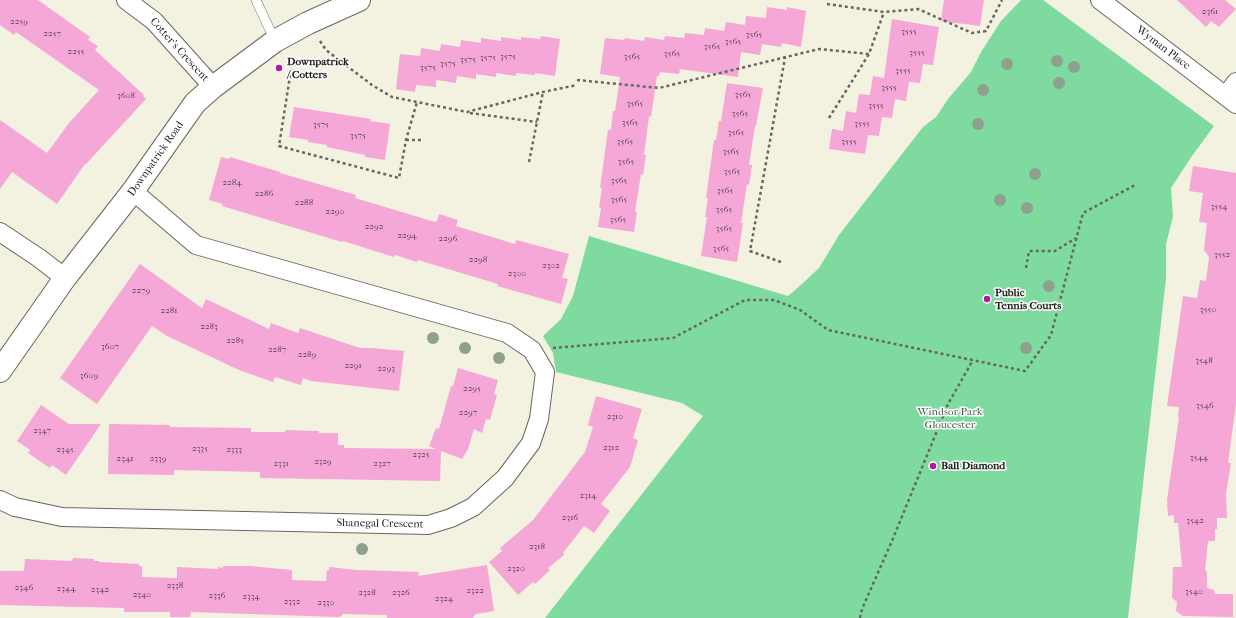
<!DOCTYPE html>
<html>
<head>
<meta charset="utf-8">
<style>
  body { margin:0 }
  canvas { display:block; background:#f3f1e0 }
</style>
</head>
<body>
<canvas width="1236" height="618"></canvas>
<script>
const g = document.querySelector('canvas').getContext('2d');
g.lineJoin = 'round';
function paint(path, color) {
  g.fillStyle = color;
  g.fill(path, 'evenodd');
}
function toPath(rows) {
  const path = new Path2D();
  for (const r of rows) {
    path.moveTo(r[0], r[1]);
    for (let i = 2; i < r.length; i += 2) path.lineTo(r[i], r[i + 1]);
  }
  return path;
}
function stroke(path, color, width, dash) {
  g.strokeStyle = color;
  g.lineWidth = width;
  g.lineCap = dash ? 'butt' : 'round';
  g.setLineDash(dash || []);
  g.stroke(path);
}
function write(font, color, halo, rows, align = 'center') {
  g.font = font + ' "IM FELL French Canon",serif';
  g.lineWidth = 3;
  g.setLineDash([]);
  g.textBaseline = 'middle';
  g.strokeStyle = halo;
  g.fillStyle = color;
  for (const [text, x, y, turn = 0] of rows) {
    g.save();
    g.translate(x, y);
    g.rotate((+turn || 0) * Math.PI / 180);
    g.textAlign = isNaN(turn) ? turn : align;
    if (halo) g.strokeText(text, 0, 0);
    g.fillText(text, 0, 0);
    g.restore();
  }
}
paint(toPath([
  [1021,0,1043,0,1214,126,1192,156,1171,188,1173,217,1166,244,1166,278,1128,618,545,618,703,416,682,403,556,372,553,353,543,336,561,319,573,296,589,236,788,296,802,284,819,268,839,235,923,127,936,117,948,99,971,72,981,52,1001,21]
]), '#7fdaa0');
paint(toPath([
  [0,0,38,0,90,37,88,40,98,46,95,50,144,95,143,96,146,99,86,164,85,164,57,204,12,172,0,189,0,120,47,153,69,123,99,90,16,32,14,35,0,25],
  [944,0,984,0,980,26,941,21],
  [1177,0,1225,0,1236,9,1219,27,1211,21,1206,27],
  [767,7,787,10,787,7,806,11,801,47,782,43,781,47,762,44,760,55,741,52,738,77,680,69,679,74,660,72,659,76,657,76,651,117,649,116,644,155,646,155,643,175,641,174,635,212,637,212,634,232,598,227,601,208,599,207,602,188,600,188,608,130,611,130,613,111,615,111,620,77,600,74,605,38,624,40,625,38,644,41,645,37,664,40,665,36,684,38,685,33,704,35,705,28,724,31,726,22,745,25,746,16,766,18],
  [892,19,939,27,933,65,923,64,920,83,909,82,906,101,895,99,892,118,882,117,879,136,868,135,865,154,829,149,832,129,843,131,846,111,856,113,859,94,870,95,873,76,884,78],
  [541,36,560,39,555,76,535,73,535,75,516,73,516,76,496,73,496,77,476,74,476,79,457,76,456,83,436,80,436,87,416,85,415,92,396,89,400,54,420,56,421,48,440,51,441,44,460,47,461,40,481,43,481,38,501,41,501,37,521,40,521,37,540,39],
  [727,83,763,88,756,126,755,126,749,165,752,165,749,185,747,184,741,223,743,223,737,262,701,256,707,217,705,217,708,198,706,198,714,140,716,140,719,121,721,121],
  [294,107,371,119,370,121,390,124,385,160,365,157,365,155,327,147,327,145,308,142,308,140,289,137],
  [221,157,229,159,230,157,280,172,280,173,356,195,355,198,435,222,437,221,439,214,458,220,456,226,515,244,516,240,569,254,562,278,568,279,561,304,497,286,498,284,418,260,417,262,395,255,394,257,343,241,342,242,222,206,223,204,209,200],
  [1193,166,1236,173,1236,404,1228,463,1231,463,1226,494,1227,518,1217,518,1217,529,1215,529,1215,541,1208,541,1205,570,1207,572,1207,588,1214,590,1215,594,1233,594,1233,617,1183,616,1176,611,1177,602,1172,598,1173,567,1182,567,1178,523,1174,523,1174,515,1168,516,1167,500,1179,417,1178,417,1179,407,1167,406,1183,296,1197,298,1200,280,1206,281,1209,257,1204,250,1207,223,1199,222,1203,193,1189,191],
  [140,264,202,308,206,299,269,329,271,323,298,333,300,328,360,348,372,348,404,351,399,391,311,381,303,378,301,385,275,377,273,382,239,370,201,352,167,336,152,326,97,404,60,378],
  [458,368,498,380,494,394,497,395,490,420,486,419,482,433,474,429,468,449,462,459,441,451,440,481,260,478,260,472,174,470,174,475,108,474,109,424,170,425,170,427,251,428,251,432,285,432,286,430,319,431,319,433,338,433,338,445,344,445,344,448,436,449,429,446,436,428,439,429,451,386,453,386],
  [596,396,642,409,633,438,638,440,630,467,601,504,610,511,594,533,584,526,563,553,564,555,548,568,550,570,535,584,533,582,518,595,489,562,502,551,500,548,533,520,585,452,593,427,588,425],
  [41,405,69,424,101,424,66,475,52,465,50,468,28,453,30,450,17,441],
  [73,558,94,559,94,561,99,561,99,562,139,564,139,566,142,566,142,577,177,578,177,567,218,569,218,567,223,568,223,566,250,566,292,570,292,580,326,581,327,570,329,570,329,567,357,570,419,572,418,576,487,565,494,611,476,614,473,618,387,618,387,615,342,614,342,616,338,617,191,612,190,617,170,617,170,612,124,612,124,608,0,605,0,571,24,571,25,559,72,561]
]), '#f5a7d7');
const service = toPath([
  [256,0,275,41]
]);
const minor = toPath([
  [126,0,154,21,213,87],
  [1100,0,1236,104],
  [1226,96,1236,82],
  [0,232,39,258,65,278],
  [0,500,15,507,62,517,428,525,451,518,473,507,505,478,531,443,539,419,545,372,532,350,507,333,196,245,133,191]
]);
const tertiary = toPath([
  [0,371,65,278,133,191,195,103,213,87,275,41,308,23,359,0]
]);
stroke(service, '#676761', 10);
stroke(minor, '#676761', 20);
stroke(tertiary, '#676761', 24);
stroke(toPath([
  [827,4,884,12,918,9,972,33,986,31,1002,0],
  [320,41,326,50,372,85,392,97,467,112,543,92,577,85],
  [293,57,279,146,399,178,406,140,417,102],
  [577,80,659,88,819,49,869,54],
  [470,113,537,122],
  [829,118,869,54,884,12],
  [406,140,423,140],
  [529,162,543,92],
  [781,262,750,251,785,58],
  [1026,268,1029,251,1055,251,1076,238],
  [553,348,673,338,745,300,774,300,800,310,828,330,1025,371,1051,335,1083,213,1137,184],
  [860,618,862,609,892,541,948,404,973,360]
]), '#676761', 2.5, [3, 3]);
stroke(service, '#fff', 9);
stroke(minor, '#fff', 18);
stroke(tertiary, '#fff', 22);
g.fillStyle = '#90a08e';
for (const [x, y] of [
  [1057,61],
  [1007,64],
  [1074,67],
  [1059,83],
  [983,90],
  [978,124],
  [1035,174],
  [1000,200],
  [1027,208],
  [1049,286],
  [433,338],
  [465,348],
  [1026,348],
  [499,358],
  [362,549]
]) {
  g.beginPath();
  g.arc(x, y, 6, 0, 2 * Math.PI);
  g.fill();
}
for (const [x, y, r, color] of [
  [279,68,4,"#b5179e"],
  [987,299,4,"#b5179e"],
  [933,466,4,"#b5179e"]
]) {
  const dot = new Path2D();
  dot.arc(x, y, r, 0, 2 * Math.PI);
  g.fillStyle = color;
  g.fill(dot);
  stroke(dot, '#fff', 1.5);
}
write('9px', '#523f4b', null, [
  ["2361",1210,12],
  ["2259",19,22],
  ["3555",909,32],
  ["2257",52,34],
  ["3565",754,35],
  ["3565",733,42],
  ["3565",712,47],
  ["2255",76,52],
  ["3555",917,53],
  ["3565",672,54],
  ["3575",508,57],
  ["3565",632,57],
  ["3575",488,58],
  ["3575",468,60],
  ["3575",448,64],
  ["3575",428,68],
  ["3555",903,71],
  ["3555",889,88],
  ["3565",743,95],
  ["3608",126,96],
  ["3565",635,104],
  ["3555",876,106],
  ["3565",740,114],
  ["3565",630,123],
  ["3555",862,124],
  ["3575",321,125],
  ["3565",736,133],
  ["3575",358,136],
  ["3565",625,142],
  ["3555",849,142],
  ["3565",731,152],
  ["3565",626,162],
  ["3565",732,172],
  ["3565",619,181],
  ["2284",232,183],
  ["3565",725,191],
  ["2286",264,194],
  ["3565",619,200],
  ["2288",304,203],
  ["3554",1219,207],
  ["3565",724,210],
  ["2290",335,212],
  ["3565",618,220],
  ["2292",374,227],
  ["3565",724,229],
  ["2294",407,236],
  ["2296",448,239],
  ["3565",721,249],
  ["3552",1222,255],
  ["2298",478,260],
  ["2302",551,266],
  ["2300",517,274],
  ["2279",141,291],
  ["3550",1208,310],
  ["2281",169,311],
  ["2283",209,327],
  ["2285",235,341],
  ["3607",110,347],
  ["2287",277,350],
  ["2289",307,355],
  ["3548",1204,361],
  ["2291",353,366],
  ["2293",386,369],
  ["3609",89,376],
  ["2295",472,389],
  ["3546",1205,406],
  ["2297",468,413],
  ["2310",615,417],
  ["2347",42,431],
  ["2312",611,448],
  ["2335",200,449],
  ["2345",65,450],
  ["2333",234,450],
  ["2325",421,455],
  ["3544",1199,458],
  ["2341",125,459],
  ["2339",158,459],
  ["2329",323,462],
  ["2331",281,464],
  ["2327",382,464],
  ["2314",588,496],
  ["2316",570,518],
  ["3542",1195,521],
  ["2318",537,547],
  ["2320",516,569],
  ["2338",175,586],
  ["2346",24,588],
  ["2344",66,589],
  ["2342",100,590],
  ["2322",475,591],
  ["3540",1194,592],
  ["2328",367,593],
  ["2326",401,593],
  ["2340",142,595],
  ["2336",217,596],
  ["2334",251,597],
  ["2324",444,599],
  ["2332",292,602],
  ["2330",326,603]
]);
write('11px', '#1c1c1c', '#fff', [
  ["Wyman Place",1163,48,37],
  ["Cotter's Crescent",179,50,48],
  ["Downpatrick Road",156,159,-55],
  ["Shanegal Crescent",380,524,1]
]);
write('bold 11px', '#1c1c1c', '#fff', [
  ["Downpatrick",287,62],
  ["/ Cotters",287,75],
  ["Public",995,293],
  ["Tennis Courts",995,306],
  ["Ball Diamond",941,466]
], 'left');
write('11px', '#3f5e4a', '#fff', [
  ["Windsor Park",950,412],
  ["Gloucester",950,425]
]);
</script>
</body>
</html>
